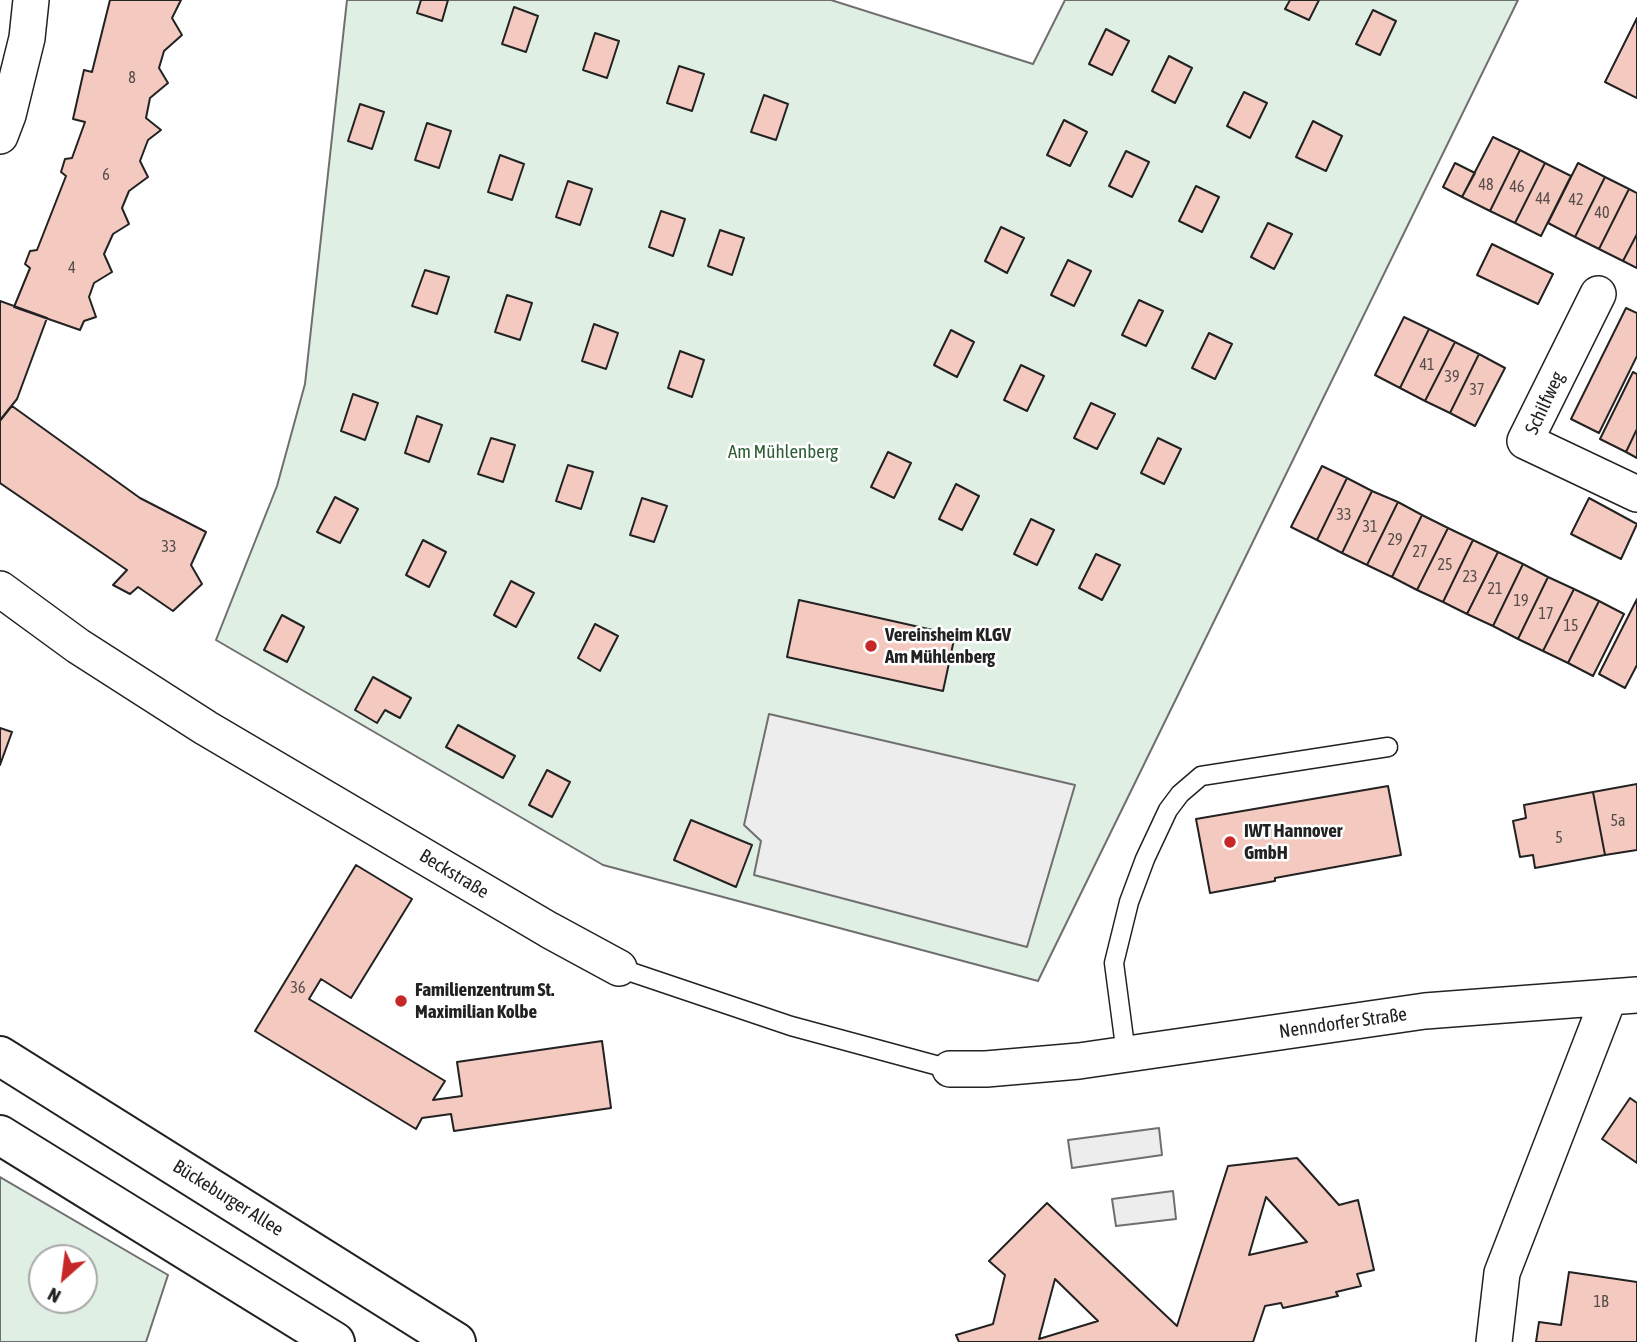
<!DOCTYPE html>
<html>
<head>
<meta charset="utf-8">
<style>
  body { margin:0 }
  #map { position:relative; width:1637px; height:1342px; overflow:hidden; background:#fff; font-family:"Asap Condensed",sans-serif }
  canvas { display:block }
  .north { position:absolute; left:28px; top:1244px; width:70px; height:70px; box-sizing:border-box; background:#fff; border:2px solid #a7a7a7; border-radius:50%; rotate:208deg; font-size:19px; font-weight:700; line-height:28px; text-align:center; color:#222 }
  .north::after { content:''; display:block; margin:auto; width:24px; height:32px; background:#c62828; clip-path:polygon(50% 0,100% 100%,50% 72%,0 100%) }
</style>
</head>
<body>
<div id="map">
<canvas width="1637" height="1342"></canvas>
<div class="north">N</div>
</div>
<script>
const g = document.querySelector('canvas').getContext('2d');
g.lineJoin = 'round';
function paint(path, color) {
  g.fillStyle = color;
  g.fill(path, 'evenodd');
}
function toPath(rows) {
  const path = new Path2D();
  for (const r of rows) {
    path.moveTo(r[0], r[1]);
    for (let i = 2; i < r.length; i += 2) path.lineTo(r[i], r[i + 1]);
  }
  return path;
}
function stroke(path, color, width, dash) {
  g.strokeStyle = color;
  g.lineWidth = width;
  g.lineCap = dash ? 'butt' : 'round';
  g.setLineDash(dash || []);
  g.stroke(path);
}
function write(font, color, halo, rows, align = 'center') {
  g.font = font + ' "Asap Condensed",sans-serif';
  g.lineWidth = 5;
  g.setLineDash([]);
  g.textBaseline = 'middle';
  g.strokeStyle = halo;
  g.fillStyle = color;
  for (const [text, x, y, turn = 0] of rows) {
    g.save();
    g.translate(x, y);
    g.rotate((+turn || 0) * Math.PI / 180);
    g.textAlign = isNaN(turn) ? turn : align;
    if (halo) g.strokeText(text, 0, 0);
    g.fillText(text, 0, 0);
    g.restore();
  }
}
const green = toPath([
  [347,0,831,0,1033,64,1065,0,1518,0,1038,981,603,865,216,640,277,486,305,384,347,0],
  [0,1177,168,1275,146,1342,0,1342,0,1177],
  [42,1258,84,1258,84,1300,42,1300,42,1258]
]);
paint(green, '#e0efe3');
stroke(green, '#6f6f6f', 2);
const parking = toPath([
  [769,714,1075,785,1027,947,754,875,761,841,744,825,769,714],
  [1159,1128,1162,1155,1072,1168,1068,1140,1159,1128],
  [1173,1191,1176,1219,1116,1226,1112,1199,1173,1191]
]);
paint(parking, '#ededed');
stroke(parking, '#6f6f6f', 2);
const building = toPath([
  [110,0,181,0,172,18,182,35,164,51,159,68,168,83,150,98,146,118,161,130,148,140,140,161,148,177,129,191,122,208,129,224,113,234,104,254,112,272,94,283,89,297,96,317,84,321,80,330,14,307,30,268,25,264,30,251,37,250,66,176,61,172,65,159,72,158,85,122,73,119,84,70,92,72,110,0],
  [421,0,448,0,442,21,417,13,421,0],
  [1290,0,1319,0,1309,20,1285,9,1290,0],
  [514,7,538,16,526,52,502,44,514,7],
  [1373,10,1396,21,1380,55,1356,44,1373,10],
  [1637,18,1637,98,1605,82,1637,18],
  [1106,29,1129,41,1112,75,1089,64,1106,29],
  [595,33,619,41,607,78,583,70,595,33],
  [1169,56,1192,68,1175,103,1152,91,1169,56],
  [679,66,704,74,692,111,667,103,679,66],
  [1244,92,1267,103,1250,138,1227,126,1244,92],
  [764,95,788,104,776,140,751,132,764,95],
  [360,104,384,112,372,149,348,141,360,104],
  [1064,120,1087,132,1070,166,1047,155,1064,120],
  [1313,121,1342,136,1326,171,1296,157,1313,121],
  [427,123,451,131,439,168,415,160,427,123],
  [1493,137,1520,150,1490,211,1462,197,1493,137],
  [1520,150,1545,163,1515,223,1490,211,1520,150],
  [1126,151,1149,162,1132,197,1109,186,1126,151],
  [500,155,524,164,512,200,488,192,500,155],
  [1455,163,1475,173,1462,197,1443,187,1455,163],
  [1545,163,1571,176,1541,236,1515,223,1545,163],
  [1578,163,1605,177,1575,237,1548,223,1578,163],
  [1605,177,1629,189,1599,249,1575,237,1605,177],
  [568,181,592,189,580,225,556,217,568,181],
  [1196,186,1219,197,1202,232,1179,221,1196,186],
  [1629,189,1637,193,1637,234,1623,261,1599,249,1629,189],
  [661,211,685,219,673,256,649,247,661,211],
  [1268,223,1292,234,1274,269,1251,257,1268,223],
  [1001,227,1024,238,1007,273,985,261,1001,227],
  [720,230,744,238,732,275,708,266,720,230],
  [1637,234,1637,268,1623,261,1637,234],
  [1492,244,1553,274,1538,304,1477,275,1492,244],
  [1068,260,1091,271,1074,306,1051,295,1068,260],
  [425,270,449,277,437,314,412,306,425,270],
  [507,295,532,303,520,340,495,332,507,295],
  [1139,300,1163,311,1146,346,1122,335,1139,300],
  [0,301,47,318,17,399,0,420,0,301],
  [1626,308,1637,313,1637,356,1599,433,1571,419,1626,308],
  [1404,317,1429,329,1400,388,1375,375,1404,317],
  [594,324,618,333,606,369,582,361,594,324],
  [1429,329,1455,342,1425,401,1400,388,1429,329],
  [951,330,974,342,957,377,934,365,951,330],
  [1209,333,1232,344,1215,379,1192,368,1209,333],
  [1455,342,1479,354,1450,413,1425,401,1455,342],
  [680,351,704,360,692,397,668,388,680,351],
  [1479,354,1505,368,1475,426,1450,413,1479,354],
  [1021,365,1044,376,1027,411,1004,400,1021,365],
  [1633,372,1637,374,1637,429,1626,452,1600,439,1633,372],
  [353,394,378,403,365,440,341,431,353,394],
  [1091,403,1115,414,1097,449,1074,438,1091,403],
  [12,406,140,498,206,532,191,565,202,584,173,611,138,587,130,594,113,585,127,570,0,483,0,421,12,406],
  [417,416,442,425,429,462,405,453,417,416],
  [1637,429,1637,458,1626,452,1637,429],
  [491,438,515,445,503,482,478,474,491,438],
  [1158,438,1181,449,1164,484,1141,473,1158,438],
  [888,452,911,463,894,498,871,487,888,452],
  [568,465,593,472,581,509,556,501,568,465],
  [1322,466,1347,478,1317,540,1291,527,1322,466],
  [1347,478,1372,491,1342,553,1317,540,1347,478],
  [956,484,979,496,962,530,939,519,956,484],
  [1372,491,1398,502,1367,565,1342,553,1372,491],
  [335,497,358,509,340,543,317,532,335,497],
  [642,498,667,506,654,542,630,535,642,498],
  [1589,498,1637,524,1621,559,1571,534,1589,498],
  [1398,502,1422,515,1392,577,1367,565,1398,502],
  [1422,515,1448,528,1417,590,1392,577,1422,515],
  [1031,519,1054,530,1037,565,1014,554,1031,519],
  [1448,528,1473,540,1443,602,1417,590,1448,528],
  [423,540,446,552,429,587,406,575,423,540],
  [1473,540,1498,552,1467,614,1443,602,1473,540],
  [1498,552,1523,564,1493,626,1467,614,1498,552],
  [1096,554,1120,565,1102,600,1079,588,1096,554],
  [1523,564,1548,577,1518,639,1493,626,1523,564],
  [1548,577,1574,589,1543,651,1518,639,1548,577],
  [511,581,534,593,516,627,494,615,511,581],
  [1574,589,1599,601,1568,663,1543,651,1574,589],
  [1637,599,1637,665,1625,688,1599,674,1637,599],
  [799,600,955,635,943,691,787,657,799,600],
  [1599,601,1624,614,1593,676,1568,663,1599,601],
  [282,615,304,627,287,662,264,650,282,615],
  [595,624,618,636,600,671,578,658,595,624],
  [373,677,411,698,400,718,385,710,377,723,355,710,373,677],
  [458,725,515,756,503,778,446,747,458,725],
  [0,728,12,732,0,765,0,728],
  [547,770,570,782,552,817,529,805,547,770],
  [1637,784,1637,850,1605,855,1593,792,1637,784],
  [1388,786,1401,855,1275,878,1275,881,1210,893,1196,819,1388,786],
  [1593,792,1605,855,1535,868,1533,855,1520,857,1513,821,1526,818,1524,805,1593,792],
  [691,820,752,845,736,887,674,860,691,820],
  [356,865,412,899,351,998,321,979,309,999,445,1081,433,1100,462,1096,457,1062,602,1041,611,1108,454,1131,451,1114,422,1118,416,1129,255,1031,356,865],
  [1630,1098,1637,1103,1637,1163,1602,1139,1630,1098],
  [1297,1158,1339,1205,1358,1200,1374,1270,1357,1274,1361,1286,1336,1292,1338,1296,1283,1308,1281,1303,1265,1306,1253,1342,959,1342,956,1335,993,1324,1005,1275,989,1261,1047,1203,1177,1326,1228,1166,1297,1158],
  [1266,1197,1307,1242,1249,1255,1266,1197],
  [1055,1279,1098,1321,1039,1339,1055,1279],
  [1569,1272,1637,1282,1637,1342,1536,1342,1539,1322,1561,1325,1569,1272]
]);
paint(building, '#f3c9c0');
stroke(building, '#222', 2);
const lane = toPath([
  [619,968,791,1026,950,1069],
  [1126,1054,1114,963,1129,902,1145,859,1168,810,1180,794,1201,776,1388,747]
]);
const street = toPath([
  [0,136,8,115,27,38,31,0],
  [1598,294,1525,441,1637,494],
  [0,589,78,646,206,728,549,930,619,968],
  [950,1069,986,1069,1079,1061,1425,1011,1637,995],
  [1494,1342,1502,1273,1609,997]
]);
const highway = toPath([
  [0,1056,456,1342],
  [0,1135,335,1342]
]);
stroke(lane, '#222', 21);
stroke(street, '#222', 38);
stroke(highway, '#222', 42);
stroke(lane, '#fff', 18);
stroke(street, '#fff', 35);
stroke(highway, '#fff', 38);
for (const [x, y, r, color] of [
  [871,646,7,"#c62828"],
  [1230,842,7,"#c62828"],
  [401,1001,7,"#c62828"]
]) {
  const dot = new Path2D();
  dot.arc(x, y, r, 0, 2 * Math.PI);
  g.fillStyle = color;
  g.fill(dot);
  stroke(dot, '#fff', 2.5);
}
write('16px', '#564c4a', null, [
  ["8",132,78],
  ["6",106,175],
  ["48",1486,185],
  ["46",1517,187],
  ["44",1543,199],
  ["42",1576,200],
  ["40",1602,213],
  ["4",72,268],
  ["41",1427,365],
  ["39",1452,377],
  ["37",1477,390],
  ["33",1344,515],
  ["31",1370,527],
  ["29",1395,540],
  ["33",169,547],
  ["27",1420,552],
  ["25",1445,565],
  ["23",1470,577],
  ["21",1495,589],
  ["19",1521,601],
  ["17",1546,614],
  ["15",1571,626],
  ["5a",1618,821],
  ["5",1559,838],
  ["36",298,988],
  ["1B",1601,1302]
]);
write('19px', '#222', '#fff', [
  ["Schilfweg",1545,403,-65],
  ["Beckstraße",454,874,31],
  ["Nenndorfer Straße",1343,1023,-8],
  ["Bückeburger Allee",228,1198,32]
]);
write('19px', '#2f5e38', '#fff', [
  ["Am Mühlenberg",783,452]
]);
write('bold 19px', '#222', '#fff', [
  ["Vereinsheim KLGV",885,635],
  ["Am Mühlenberg",885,657],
  ["IWT Hannover",1244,831],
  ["GmbH",1244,853],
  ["Familienzentrum St.",415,990],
  ["Maximilian Kolbe",415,1012]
], 'left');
</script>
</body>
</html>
